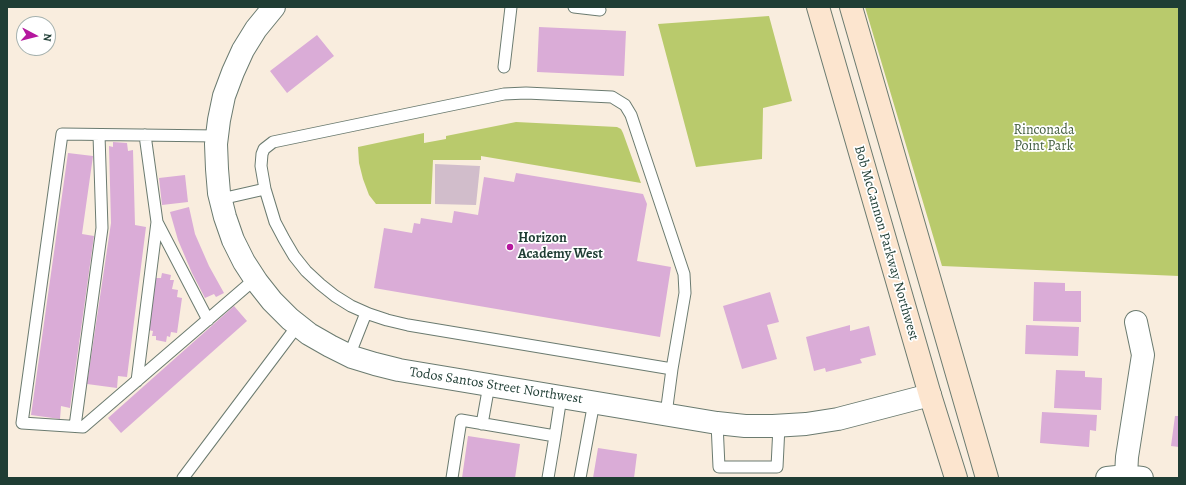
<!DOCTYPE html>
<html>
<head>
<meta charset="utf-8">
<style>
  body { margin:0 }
  #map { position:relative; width:1186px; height:485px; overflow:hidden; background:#f9edde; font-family:Alegreya,serif }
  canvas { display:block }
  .frame { position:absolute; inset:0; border:8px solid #1f3d34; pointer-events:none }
  .north { position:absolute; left:16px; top:16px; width:40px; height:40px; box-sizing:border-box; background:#fff; border:1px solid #a5b1ae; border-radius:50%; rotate:97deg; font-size:11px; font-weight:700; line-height:16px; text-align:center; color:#1f3d34 }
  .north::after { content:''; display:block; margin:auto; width:14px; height:18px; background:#b5179e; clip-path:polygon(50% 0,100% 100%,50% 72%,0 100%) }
</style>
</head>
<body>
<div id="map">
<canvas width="1186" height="485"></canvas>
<div class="frame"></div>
<div class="north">N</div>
</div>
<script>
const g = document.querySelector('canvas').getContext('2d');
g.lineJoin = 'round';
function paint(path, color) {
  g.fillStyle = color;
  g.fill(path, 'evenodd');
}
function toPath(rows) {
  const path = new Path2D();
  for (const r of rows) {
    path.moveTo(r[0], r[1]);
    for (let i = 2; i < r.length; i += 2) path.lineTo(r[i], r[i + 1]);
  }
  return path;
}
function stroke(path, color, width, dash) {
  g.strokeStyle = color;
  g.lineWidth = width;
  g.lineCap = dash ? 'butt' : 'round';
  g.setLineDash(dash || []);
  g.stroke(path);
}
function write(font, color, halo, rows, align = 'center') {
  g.font = font + ' Alegreya,serif';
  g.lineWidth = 3.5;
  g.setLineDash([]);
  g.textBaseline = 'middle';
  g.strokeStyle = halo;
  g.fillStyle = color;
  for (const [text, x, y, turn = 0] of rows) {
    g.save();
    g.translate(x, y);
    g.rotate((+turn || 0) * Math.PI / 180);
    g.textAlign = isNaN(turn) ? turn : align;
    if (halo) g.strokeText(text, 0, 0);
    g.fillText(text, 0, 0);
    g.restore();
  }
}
paint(toPath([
  [435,164,480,166,476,205,435,204]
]), '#d1bdcb');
paint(toPath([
  [865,7,1179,7,1179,276,942,266],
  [769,16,792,101,763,108,762,159,696,167,658,24],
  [516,122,617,127,621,129,623,133,641,183,481,156,481,160,433,160,431,204,376,204,369,195,363,179,359,163,358,147,424,133,424,143,446,139,446,136]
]), '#b9ca6c');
paint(toPath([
  [539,27,626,31,624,76,537,72],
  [317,35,334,56,287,93,270,71],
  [113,142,127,143,128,151,133,150,135,225,146,227,127,377,118,376,117,388,87,384,111,223,109,146,113,147],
  [68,153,93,156,82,234,94,236,70,408,61,406,60,419,31,415],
  [516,173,643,194,647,204,637,261,671,267,660,337,374,288,384,228,412,233,414,223,420,224,421,218,452,223,454,211,478,215,484,177,514,182],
  [185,175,188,202,162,205,159,178],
  [189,207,195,234,209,266,224,293,216,297,214,294,205,298,192,273,178,240,170,212],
  [162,273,171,275,170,280,174,280,172,289,178,290,177,297,182,298,177,333,171,332,170,337,167,336,166,342,156,340,156,336,152,336,153,331,148,330,155,278,161,278],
  [1034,282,1065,283,1065,291,1081,291,1081,322,1033,321],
  [770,292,779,322,767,325,777,359,742,369,723,306],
  [234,306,247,321,121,433,108,418],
  [850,325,850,331,869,326,876,355,860,359,862,363,826,372,825,368,814,371,806,337],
  [1026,325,1079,327,1078,356,1025,354],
  [1056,370,1085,371,1085,377,1102,378,1101,410,1054,408],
  [1042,412,1097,415,1096,431,1090,430,1089,447,1040,443],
  [1175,416,1179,416,1179,447,1171,446],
  [468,436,520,444,515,478,462,478],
  [598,448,637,454,634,478,593,478]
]), '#daacd7');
const lane = toPath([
  [574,7,600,10],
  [504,67,511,7],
  [145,135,157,222,208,320],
  [217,136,62,134,22,423,83,427,255,279],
  [221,199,265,189,275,222,284,239,294,256,306,271,320,284,335,296,351,306,369,314,387,320,408,325,672,369,685,293,684,274,631,115,625,105,612,97,526,93,504,94,273,142,264,149,262,154,261,166,265,189],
  [349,356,366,313],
  [137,381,157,222],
  [666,414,672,369],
  [717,423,719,467,777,467,779,426],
  [482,424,489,385],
  [75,426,102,228,99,135],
  [555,436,561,397],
  [183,478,298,325],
  [452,478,461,420,555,436,548,478],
  [580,478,594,402]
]);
const street = toPath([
  [274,7,256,29,243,50,233,72,224,96,219,120,216,144,217,169,219,193,225,217,233,240,244,262,257,282,272,301,290,319,309,334,330,346,352,357,375,364,399,370,717,423,745,426,773,426,806,424,838,419,930,395],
  [1126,476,1127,457,1143,355,1136,322],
  [1107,478,1126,476,1142,478]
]);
const secondary = toPath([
  [818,7,930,395,956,478],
  [851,7,987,478]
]);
stroke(lane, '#6b7b70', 13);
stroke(street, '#6b7b70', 24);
stroke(secondary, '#6b7b70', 24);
stroke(lane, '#fff', 11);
stroke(street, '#fff', 22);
stroke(secondary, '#fce5cf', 22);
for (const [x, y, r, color] of [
  [510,247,4,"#b5179e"]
]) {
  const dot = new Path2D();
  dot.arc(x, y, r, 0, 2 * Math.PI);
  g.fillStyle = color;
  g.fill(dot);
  stroke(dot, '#fff', 1.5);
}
write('14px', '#466042', '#fff', [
  ["Rinconada",1044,131],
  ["Point Park",1044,147]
]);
write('bold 14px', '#1f3d34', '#fff', [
  ["Horizon",518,239],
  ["Academy West",518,255]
], 'left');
write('14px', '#1f3d34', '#fff', [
  ["Bob McCannon Parkway Northwest",886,243,74],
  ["Todos Santos Street Northwest",496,386,9]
]);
</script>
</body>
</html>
